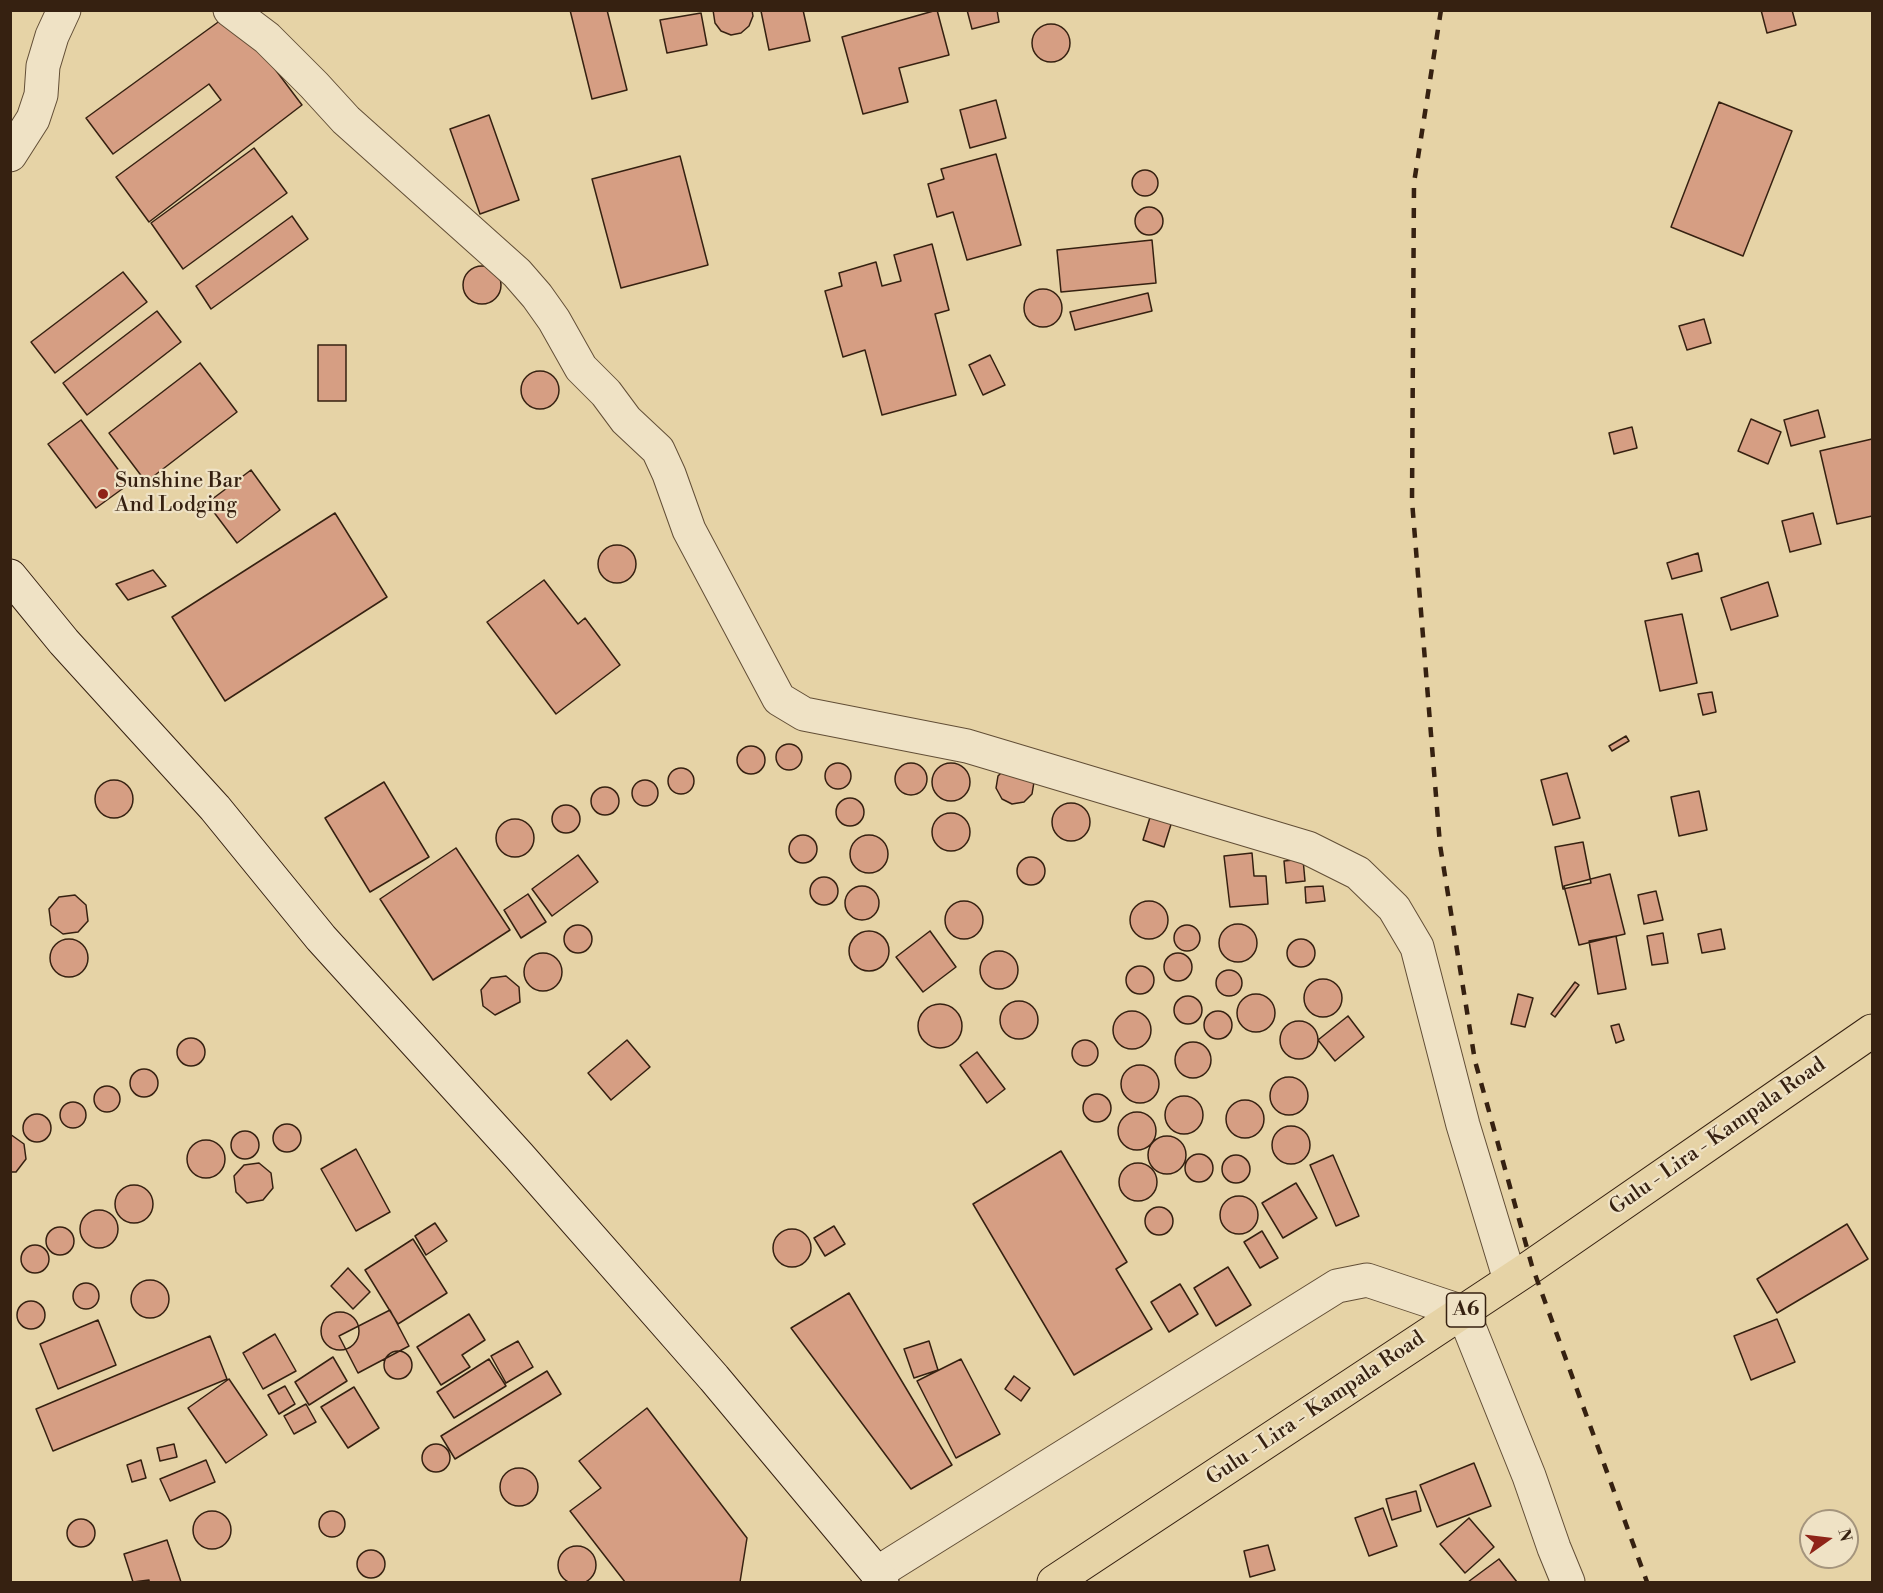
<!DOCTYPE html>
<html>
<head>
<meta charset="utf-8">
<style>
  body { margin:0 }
  #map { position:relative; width:1883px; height:1593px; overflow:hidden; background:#e6d3a6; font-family:"Libre Bodoni",serif }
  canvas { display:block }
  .frame { position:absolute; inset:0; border:12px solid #362111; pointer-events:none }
  .north { position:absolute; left:1799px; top:1509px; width:60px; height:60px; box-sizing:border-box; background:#efe2c5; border:2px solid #a5957d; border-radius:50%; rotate:76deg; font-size:16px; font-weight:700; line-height:24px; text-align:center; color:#362111 }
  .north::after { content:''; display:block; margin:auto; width:21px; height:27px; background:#8f2418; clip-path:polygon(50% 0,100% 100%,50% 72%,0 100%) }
</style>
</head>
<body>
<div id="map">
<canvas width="1883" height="1593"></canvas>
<div class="frame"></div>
<div class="north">N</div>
</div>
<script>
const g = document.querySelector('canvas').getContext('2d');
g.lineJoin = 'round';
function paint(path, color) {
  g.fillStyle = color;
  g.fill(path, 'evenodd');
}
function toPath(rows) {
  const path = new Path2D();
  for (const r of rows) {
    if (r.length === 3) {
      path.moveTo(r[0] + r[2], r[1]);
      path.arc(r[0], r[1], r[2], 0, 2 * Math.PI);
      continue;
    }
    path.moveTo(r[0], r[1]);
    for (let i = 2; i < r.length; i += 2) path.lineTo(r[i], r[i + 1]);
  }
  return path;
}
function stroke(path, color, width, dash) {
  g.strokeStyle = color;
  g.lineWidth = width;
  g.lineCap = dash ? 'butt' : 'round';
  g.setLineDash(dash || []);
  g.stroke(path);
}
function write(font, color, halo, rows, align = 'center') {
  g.font = font + ' "Libre Bodoni",serif';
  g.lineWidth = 4.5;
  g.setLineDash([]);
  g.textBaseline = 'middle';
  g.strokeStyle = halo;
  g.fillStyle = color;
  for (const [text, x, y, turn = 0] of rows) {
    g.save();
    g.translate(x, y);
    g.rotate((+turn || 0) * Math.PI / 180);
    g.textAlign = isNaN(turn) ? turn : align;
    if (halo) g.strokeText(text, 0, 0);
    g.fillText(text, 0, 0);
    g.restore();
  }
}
const building = toPath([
  [570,10,607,10,627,90,592,99,570,10],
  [713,10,752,10,753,16,749,26,741,33,731,35,721,31,715,23,713,10],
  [803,10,810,41,769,50,761,11,803,10],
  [937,10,949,55,899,68,908,102,863,114,842,37,937,10],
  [967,10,997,10,999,22,972,29,967,10],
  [1761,10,1792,10,1796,25,1767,33,1761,10],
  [232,12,302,105,149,222,116,177,221,100,209,84,113,154,86,118,232,12],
  [701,13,707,45,667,53,660,20,701,13],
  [1051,43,19],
  [996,100,1006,138,970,148,960,110,996,100],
  [1719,102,1792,131,1743,256,1671,227,1719,102],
  [489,115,519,200,480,214,450,129,489,115],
  [254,148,287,193,183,269,151,223,254,148],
  [996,154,1021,245,967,260,953,212,937,217,928,184,944,179,941,169,996,154],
  [680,156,708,265,621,288,592,179,680,156],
  [1145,183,13],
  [1149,221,14],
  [292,216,308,239,211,309,196,286,292,216],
  [1152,240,1156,283,1061,292,1057,250,1152,240],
  [932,244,949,310,935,314,956,395,882,415,865,350,843,357,825,291,842,286,839,273,876,262,882,286,901,281,894,255,932,244],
  [482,285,19],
  [123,272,147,302,55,373,31,342,123,272],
  [1043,308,19],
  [1148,293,1152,311,1075,330,1070,312,1148,293],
  [157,311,181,342,87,415,63,383,157,311],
  [1704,319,1711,343,1687,350,1679,326,1704,319],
  [318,345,346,345,346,401,318,401,318,345],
  [990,355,1005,385,983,395,969,365,990,355],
  [200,363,237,412,146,482,109,433,200,363],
  [540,390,19],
  [1818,410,1825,437,1791,446,1784,420,1818,410],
  [1751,419,1781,432,1768,464,1738,451,1751,419],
  [81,420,129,484,96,508,48,444,81,420],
  [1632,427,1637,448,1614,454,1609,433,1632,427],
  [1872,439,1872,516,1837,524,1820,451,1872,439],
  [251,470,280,510,237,543,207,503,251,470],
  [335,513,387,597,225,701,172,617,335,513],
  [1813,513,1821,544,1790,552,1782,521,1813,513],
  [617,564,19],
  [1698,553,1702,571,1672,579,1667,563,1698,553],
  [153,570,166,586,128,600,116,584,153,570],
  [544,580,578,624,585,618,620,665,556,714,487,622,544,580],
  [1768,582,1778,616,1731,630,1721,598,1768,582],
  [1682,614,1697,683,1660,691,1645,621,1682,614],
  [1712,692,1716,712,1703,715,1698,694,1712,692],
  [1626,736,1629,741,1612,751,1609,746,1626,736],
  [789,757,13],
  [751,760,14],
  [911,779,16],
  [838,776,13],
  [951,782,19],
  [681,781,13],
  [1006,768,1034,782,1032,794,1024,802,1012,804,1002,799,996,788,998,776,1006,768],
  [1567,773,1580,818,1553,825,1541,780,1567,773],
  [645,793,13],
  [114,799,19],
  [384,782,429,857,370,892,325,818,384,782],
  [605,801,14],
  [1699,791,1707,830,1679,836,1671,797,1699,791],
  [850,812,14],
  [1071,822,19],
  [566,819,14],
  [1152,811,1173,818,1164,847,1143,840,1152,811],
  [951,832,19],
  [515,838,19],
  [869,854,19],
  [803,849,14],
  [1583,842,1591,883,1563,889,1555,847,1583,842],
  [456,848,510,930,433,980,380,899,456,848],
  [1252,853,1254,876,1266,876,1268,904,1230,907,1224,856,1252,853],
  [578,855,598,882,552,916,532,889,578,855],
  [1031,871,14],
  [1303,859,1305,881,1286,883,1284,861,1303,859],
  [1610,874,1625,934,1579,945,1564,886,1610,874],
  [824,891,14],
  [862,903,17],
  [1323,886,1325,901,1306,903,1305,887,1323,886],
  [1656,891,1663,920,1644,924,1638,895,1656,891],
  [528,894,546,922,521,938,504,910,528,894],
  [75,895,86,905,88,921,78,932,63,934,51,925,49,909,59,897,75,895],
  [964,920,19],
  [1149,920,19],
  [1238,943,19],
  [1187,938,13],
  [578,939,14],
  [1721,929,1725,949,1702,953,1698,934,1721,929],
  [869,951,20],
  [930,931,956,967,923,992,896,957,930,931],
  [1663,933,1668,963,1652,965,1647,936,1663,933],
  [1616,936,1626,989,1598,994,1589,941,1616,936],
  [69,958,19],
  [1301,953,14],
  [999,970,19],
  [543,972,19],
  [1178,967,14],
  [1140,980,14],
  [1229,983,13],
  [506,976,519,987,520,1002,495,1015,483,1006,481,990,491,978,506,976],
  [1323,998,19],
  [1575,982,1579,985,1555,1017,1551,1014,1575,982],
  [1256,1013,19],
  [1518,994,1533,998,1525,1027,1511,1024,1518,994],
  [1188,1010,14],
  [1019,1020,19],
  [940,1026,22],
  [1132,1030,19],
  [1218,1025,14],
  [1348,1016,1364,1037,1335,1061,1318,1040,1348,1016],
  [1299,1040,19],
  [1619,1024,1624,1040,1616,1043,1611,1026,1619,1024],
  [191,1052,14],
  [1085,1053,13],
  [627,1040,650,1067,611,1100,588,1073,627,1040],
  [1193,1060,18],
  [977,1052,1005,1089,987,1103,960,1065,977,1052],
  [1140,1084,19],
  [144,1083,14],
  [1289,1096,19],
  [107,1099,13],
  [1097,1108,14],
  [1184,1115,19],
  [1245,1119,19],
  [73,1115,13],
  [1137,1131,19],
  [37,1128,14],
  [287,1138,14],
  [1291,1145,19],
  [245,1145,14],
  [10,1134,24,1144,26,1159,16,1172,10,1172,10,1134],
  [1167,1155,19],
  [206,1159,19],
  [356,1149,390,1212,356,1231,321,1169,356,1149],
  [1061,1151,1127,1262,1116,1269,1152,1329,1074,1375,973,1204,1061,1151],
  [1199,1168,14],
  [1333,1155,1359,1216,1336,1226,1310,1165,1333,1155],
  [1236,1169,14],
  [1138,1182,19],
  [259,1163,271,1173,273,1188,263,1200,247,1203,236,1192,234,1176,244,1165,259,1163],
  [1296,1183,1317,1218,1283,1238,1262,1203,1296,1183],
  [134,1204,19],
  [1239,1215,19],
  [1159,1221,14],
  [99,1229,19],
  [435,1223,447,1241,426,1255,415,1236,435,1223],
  [1847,1224,1868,1259,1777,1313,1757,1279,1847,1224],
  [834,1226,845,1244,825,1256,814,1238,834,1226],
  [60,1241,14],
  [792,1248,19],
  [1262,1231,1278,1258,1260,1268,1244,1242,1262,1231],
  [413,1239,447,1293,398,1324,365,1270,413,1239],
  [35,1259,14],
  [1228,1267,1251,1305,1216,1326,1194,1288,1228,1267],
  [348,1268,370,1292,353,1309,331,1286,348,1268],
  [150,1299,19],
  [86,1296,13],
  [1180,1284,1198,1314,1169,1332,1151,1302,1180,1284],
  [849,1293,952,1465,911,1489,791,1328,849,1293],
  [31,1315,14],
  [390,1310,409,1346,358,1373,339,1336,390,1310],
  [340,1331,19],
  [469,1314,485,1340,462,1355,470,1367,441,1385,417,1347,469,1314],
  [1777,1319,1795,1362,1751,1380,1734,1336,1777,1319],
  [98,1320,116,1365,58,1389,40,1344,98,1320],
  [275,1334,296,1371,263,1389,243,1353,275,1334],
  [210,1336,227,1379,53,1451,36,1409,210,1336],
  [518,1341,533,1367,506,1383,491,1356,518,1341],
  [929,1341,938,1370,914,1378,904,1349,929,1341],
  [398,1365,14],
  [333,1357,347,1381,309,1405,295,1382,333,1357],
  [489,1359,506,1386,454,1418,437,1392,489,1359],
  [961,1359,1000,1434,956,1458,917,1381,961,1359],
  [547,1371,561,1394,455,1459,441,1436,547,1371],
  [1014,1376,1030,1388,1021,1401,1005,1389,1014,1376],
  [229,1379,267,1435,226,1463,188,1408,229,1379],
  [285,1386,295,1404,279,1414,268,1395,285,1386],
  [354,1387,379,1428,348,1448,321,1407,354,1387],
  [306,1404,316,1422,294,1434,284,1416,306,1404],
  [647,1408,747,1538,740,1582,625,1582,570,1511,601,1488,579,1461,647,1408],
  [174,1444,177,1457,160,1461,157,1448,174,1444],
  [436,1458,14],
  [141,1460,146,1478,132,1482,127,1465,141,1460],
  [206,1460,215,1482,170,1501,160,1479,206,1460],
  [1474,1463,1491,1506,1437,1527,1420,1485,1474,1463],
  [519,1487,19],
  [1416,1491,1421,1511,1392,1520,1386,1499,1416,1491],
  [1383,1508,1397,1546,1369,1556,1355,1518,1383,1508],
  [332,1524,13],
  [212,1530,19],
  [1469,1518,1494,1547,1465,1573,1440,1544,1469,1518],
  [81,1533,14],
  [167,1540,181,1582,149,1582,149,1580,133,1582,124,1554,167,1540],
  [1268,1545,1275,1570,1250,1577,1244,1551,1268,1545],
  [577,1565,19],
  [371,1564,14],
  [1499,1559,1517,1582,1468,1582,1499,1559]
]);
paint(building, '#d69e83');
stroke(building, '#362111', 1.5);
const street = toPath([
  [230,10,267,38,314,85,346,120,517,273,537,296,554,320,581,368,606,393,626,420,658,450,669,474,689,530,779,699,804,714,967,746,1308,848,1358,873,1394,908,1417,947,1463,1125,1510,1280],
  [10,155,33,119,41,95,43,66,52,36,64,10],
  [877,1573,1337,1286,1367,1280,1463,1312,1529,1476,1554,1548,1568,1582]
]);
const secondary = toPath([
  [10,576,64,642,215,808,321,938,519,1156,714,1378,877,1573,882,1582]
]);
const primary = toPath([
  [1054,1582,1532,1266,1872,1031]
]);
stroke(street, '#624e36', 35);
stroke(secondary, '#362111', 35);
stroke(primary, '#362111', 35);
stroke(street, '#efe2c5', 33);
stroke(secondary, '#efe2c5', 33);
stroke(primary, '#e6d3a6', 33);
stroke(toPath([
  [1441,10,1414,183,1412,501,1440,845,1475,1061,1532,1266,1647,1582]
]), '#362111', 4.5, [10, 10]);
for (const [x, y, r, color] of [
  [103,494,6,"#8f2418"]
]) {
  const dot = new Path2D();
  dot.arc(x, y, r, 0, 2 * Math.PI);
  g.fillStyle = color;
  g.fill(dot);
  stroke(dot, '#efe2c5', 2);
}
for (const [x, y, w] of [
  [1466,1310,39]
]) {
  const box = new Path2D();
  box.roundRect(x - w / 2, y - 17, w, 34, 4.5);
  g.fillStyle = '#efe2c5';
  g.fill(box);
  stroke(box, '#362111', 1.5);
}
write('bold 20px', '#362111', null, [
  ["A6",1466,1310]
]);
write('21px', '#362111', '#efe2c5', [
  ["Sunshine Bar",115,482],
  ["And Lodging",115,506]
], 'left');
write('21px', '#362111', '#efe2c5', [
  ["Gulu - Lira - Kampala Road",1718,1137,-35],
  ["Gulu - Lira - Kampala Road",1316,1409,-34]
]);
</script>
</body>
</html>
